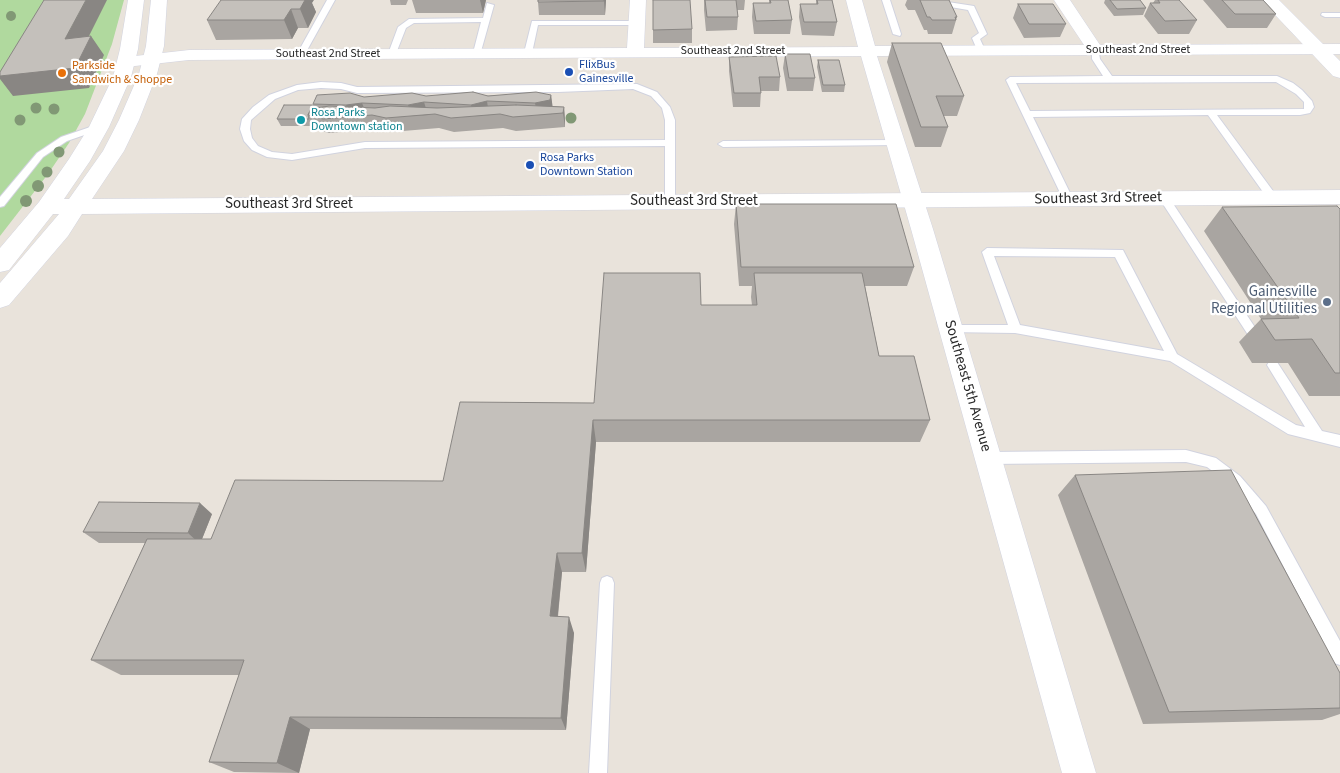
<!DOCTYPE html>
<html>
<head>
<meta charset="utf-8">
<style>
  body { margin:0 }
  canvas { display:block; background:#e9e3db }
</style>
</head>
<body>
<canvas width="1340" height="773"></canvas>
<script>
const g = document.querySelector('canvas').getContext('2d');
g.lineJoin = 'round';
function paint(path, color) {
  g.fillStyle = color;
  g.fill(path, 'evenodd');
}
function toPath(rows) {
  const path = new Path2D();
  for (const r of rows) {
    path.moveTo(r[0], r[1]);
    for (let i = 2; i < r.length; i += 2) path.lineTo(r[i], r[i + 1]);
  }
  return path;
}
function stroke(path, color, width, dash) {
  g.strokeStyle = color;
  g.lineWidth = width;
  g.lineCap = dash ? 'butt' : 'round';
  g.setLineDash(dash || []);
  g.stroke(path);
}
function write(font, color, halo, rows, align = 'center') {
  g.font = font + ' "Source Sans 3",sans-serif';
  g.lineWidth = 4.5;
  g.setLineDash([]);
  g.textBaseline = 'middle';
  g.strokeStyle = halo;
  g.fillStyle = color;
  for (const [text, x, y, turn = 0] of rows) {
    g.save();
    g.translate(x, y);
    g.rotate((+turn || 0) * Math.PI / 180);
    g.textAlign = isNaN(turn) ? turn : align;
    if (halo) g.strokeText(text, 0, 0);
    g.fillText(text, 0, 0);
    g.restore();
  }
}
paint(toPath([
  [0,0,124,0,112,44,85,114,69,143,48,174,0,236]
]), '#b0d99e');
const service = toPath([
  [327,0,335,0,305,54,298,56,297,54,327,0],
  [882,0,890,0,901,34,900,36,893,34,882,0],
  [917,0,935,0,974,6,987,34,980,39,985,50,984,52,978,52,972,38,979,33,968,10,921,2,917,0],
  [487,3,494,5,480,55,473,53,481,22,414,23,406,28,395,56,388,54,398,27,409,19,483,18,487,3],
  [1322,13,1340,13,1340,17,1325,17,1321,15,1322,13],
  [532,21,637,21,641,23,637,25,538,25,532,53,528,55,524,53,532,21],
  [1092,48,1098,48,1100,59,1112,76,1277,76,1293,83,1302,90,1312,101,1314,107,1310,113,1300,115,1217,115,1276,195,1276,199,1268,199,1208,115,1033,117,1073,199,1068,202,1064,201,1006,80,1010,77,1103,76,1092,59,1092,48],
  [1276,82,1296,94,1304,102,1304,109,1030,111,1016,83,1276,82],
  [321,82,341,83,357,87,637,84,657,92,670,107,675,120,675,202,670,205,665,202,665,146,365,148,292,160,267,157,252,150,244,141,240,129,242,119,253,107,269,95,297,85,321,82],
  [321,88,341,89,357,93,558,92,633,89,651,96,662,108,665,120,665,140,365,142,292,154,272,152,258,146,252,138,250,129,251,120,275,99,298,90,321,88],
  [99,124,102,125,102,129,67,141,43,157,4,206,0,207,0,197,37,153,61,137,99,124],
  [895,140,898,141,898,145,723,147,718,144,723,141,895,140],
  [1164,195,1168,196,1262,338,1264,341,1262,344,1254,344,1159,198,1164,195],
  [987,248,1123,250,1177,354,1296,425,1305,427,1267,365,1269,362,1277,362,1322,431,1340,435,1340,447,1288,434,1170,361,1015,333,946,332,944,329,950,325,1008,325,982,252,987,248],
  [994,256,1115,257,1164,351,1020,325,994,256],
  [1186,450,1216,458,1240,476,1266,506,1340,641,1340,665,1334,663,1256,514,1230,484,1207,467,1186,462,988,464,983,462,981,458,983,454,988,452,1186,450],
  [607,576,612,578,614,583,607,773,589,773,600,583,602,578,607,576]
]);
const minor = toPath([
  [630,0,646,0,644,48,858,47,846,0,862,0,875,46,1084,45,1054,0,1070,0,1100,45,1340,44,1340,54,877,56,933,229,1096,773,1062,773,911,229,861,56,189,60,126,67,120,66,118,62,120,58,126,57,189,50,627,48,630,0]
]);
const tertiary = toPath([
  [128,0,144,0,138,49,131,77,109,127,90,161,64,199,69,199,103,151,119,120,139,74,146,46,151,0,167,0,164,46,157,74,139,120,124,151,92,199,1340,190,1340,204,82,214,68,236,9,305,0,308,0,283,59,214,53,214,9,270,0,272,0,248,39,202,69,159,89,127,113,77,120,49,128,0],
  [1261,0,1279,0,1340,61,1340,78,1333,76,1261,0]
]);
stroke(service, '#d1d3df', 2);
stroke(minor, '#d1d3df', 1);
stroke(tertiary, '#d1d3df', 1);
paint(service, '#fff');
paint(minor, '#fff');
paint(tertiary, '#fff');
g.fillStyle = '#819875';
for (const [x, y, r] of [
  [11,16,5],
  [36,108,5.5],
  [54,109,5.5],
  [571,118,5.5],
  [20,120,5.5],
  [59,152,5.5],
  [47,172,5.5],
  [38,186,6],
  [26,201,6]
]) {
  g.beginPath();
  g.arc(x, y, r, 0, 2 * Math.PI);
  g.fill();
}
paint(toPath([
  [390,0,408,0,406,5,391,5],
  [412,0,486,0,483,13,416,13],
  [606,0,605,15,539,15,538,2],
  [653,0,692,29,692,43,653,43],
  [704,0,745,0,744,10,737,10,738,17,737,30,706,31,704,10],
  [769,0,788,0,792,20,790,34,754,34,752,17,753,3,769,3],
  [816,0,832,0,837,22,834,36,802,35,799,17,800,4,816,4],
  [907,0,949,0,957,17,952,34,928,34,927,30,924,30,915,10,908,10,905,5],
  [1105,0,1140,0,1146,8,1143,15,1114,16,1104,3],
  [1155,0,1179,0,1197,20,1189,34,1158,34,1144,16,1150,3,1153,3],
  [1203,0,1263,0,1276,14,1267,28,1227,28],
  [312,3,316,12,308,28,298,28,292,39,216,40,207,20],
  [1018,4,1066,24,1060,37,1024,38,1013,18],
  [892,43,964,96,957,116,943,116,948,127,941,147,915,147,887,62],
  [785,54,815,78,813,91,787,91,783,68],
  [729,57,780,77,779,91,761,91,760,107,733,107,729,71],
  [818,60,845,85,844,92,822,92,817,67],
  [551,95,552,106,564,107,565,121,565,127,516,131,503,128,454,132,439,128,391,132,377,129,329,133,314,129,312,126,281,126,277,119,314,105,313,104,364,97],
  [736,204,914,267,907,286,865,286,879,356,930,420,920,442,596,442,586,572,562,572,558,617,574,633,566,730,310,729,299,773,234,772,209,762,239,675,121,675,91,660,145,543,99,543,83,532,212,514,202,539,211,539,443,481,594,403,701,305,752,305,751,297,752,286,739,286,734,224],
  [1222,207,1340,209,1340,396,1309,396,1288,363,1252,363,1239,342,1261,319,1204,231],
  [1075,475,1340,673,1340,714,1322,720,1143,724,1058,495]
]), '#a9a5a1');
paint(toPath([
  [86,0,107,0,78,58,65,39],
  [302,0,314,0,312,3,316,12,308,28,300,9],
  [480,0,486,0,483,13],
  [604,0,606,0,605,15],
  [291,9,298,28,292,39,284,20],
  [91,36,104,55,89,88,13,96,0,79,0,76],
  [551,95,553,109,552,114,537,115,535,103],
  [487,101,489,115,473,116,471,105],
  [424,102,428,115,411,116,408,105],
  [362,103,367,115,351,117,346,105],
  [564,107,565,121,565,127,563,113],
  [593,420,596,442,586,572,582,553],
  [200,503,212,514,200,544,188,533],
  [557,553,562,572,556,633,550,616],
  [569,617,574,633,566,730,561,718],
  [290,717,310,729,299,773,277,763]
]), '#898683');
const building = toPath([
  [44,0,86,0,65,39,91,36,75,68,0,76,0,72,44,0],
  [221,0,305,0,300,9,291,9,284,20,207,20,221,0],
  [538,0,604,0,604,1,538,2,538,0],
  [653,0,690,0,692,29,653,30,653,0],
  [705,0,736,0,738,17,707,17,705,0],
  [770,0,788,0,792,20,756,21,753,3,771,3,770,0],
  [817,0,832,0,837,22,804,22,800,4,818,4,817,0],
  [920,0,949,0,957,17,955,17,956,20,932,20,930,17,927,17,920,0],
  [1110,0,1140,0,1146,8,1117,9,1110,0],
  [1158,0,1179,0,1197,20,1165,21,1150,3,1160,3,1158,0],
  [1222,0,1263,0,1276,14,1235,14,1222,0],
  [1018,4,1053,4,1066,24,1029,24,1018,4],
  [892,43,941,43,964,96,936,96,948,127,921,127,892,43],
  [785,54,810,54,815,78,789,78,785,54],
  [776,56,780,77,759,77,761,93,734,93,729,57,776,56],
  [818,60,839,60,845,85,823,85,818,60],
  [473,92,488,96,536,92,551,95,550,100,535,103,487,101,471,105,424,102,408,105,362,103,346,105,313,104,317,95,350,93,364,97,412,93,426,96,473,92],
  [284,105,314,105,315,108,311,109,308,115,309,119,277,119,284,105],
  [516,105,564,107,563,113,513,117,500,114,451,118,435,114,386,118,372,115,323,119,308,115,311,109,329,106,375,108,390,106,437,108,516,105],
  [736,204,896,204,914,267,741,267,736,204],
  [1337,206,1340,209,1340,373,1335,373,1312,339,1275,340,1261,319,1299,318,1222,207,1337,206],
  [604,273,700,273,701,305,757,305,754,273,862,273,879,356,914,356,930,420,593,420,582,553,557,553,550,616,569,617,561,718,290,717,277,763,209,762,244,660,91,660,147,539,211,539,235,480,443,481,460,402,594,403,604,273],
  [1231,470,1340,673,1340,708,1169,712,1075,475,1231,470],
  [99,502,200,503,188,533,83,532,99,502]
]);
paint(building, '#c4c0bb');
stroke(building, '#898683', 1);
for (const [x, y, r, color] of [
  [569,72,5,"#1a4fb4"],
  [62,73,5,"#e8710a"],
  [301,120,5,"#0f9aa8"],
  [530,165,5,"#1a4fb4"],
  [1327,302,5,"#5c6f8a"]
]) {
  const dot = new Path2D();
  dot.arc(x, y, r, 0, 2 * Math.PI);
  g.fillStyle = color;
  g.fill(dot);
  stroke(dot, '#fff', 2);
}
write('12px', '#282828', '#fff', [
  ["Southeast 2nd Street",1138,50],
  ["Southeast 2nd Street",733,51],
  ["Southeast 2nd Street",328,54]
]);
write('12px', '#164399', '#fff', [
  ["FlixBus",579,65],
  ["Gainesville",579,79],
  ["Rosa Parks",540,158],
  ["Downtown Station",540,172]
], 'left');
write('12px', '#c56008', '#fff', [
  ["Parkside",72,66],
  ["Sandwich & Shoppe",72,80]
], 'left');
write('12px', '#0d838f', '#fff', [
  ["Rosa Parks",311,113],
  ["Downtown station",311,127]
], 'left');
write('15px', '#282828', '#fff', [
  ["Southeast 3rd Street",1098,199,-1],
  ["Southeast 3rd Street",694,202],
  ["Southeast 3rd Street",289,205],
  ["Southeast 5th Avenue",967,386,74]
]);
write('15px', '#4e5e75', '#fff', [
  ["Gainesville",1317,293],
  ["Regional Utilities",1317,310]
], 'right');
</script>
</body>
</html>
